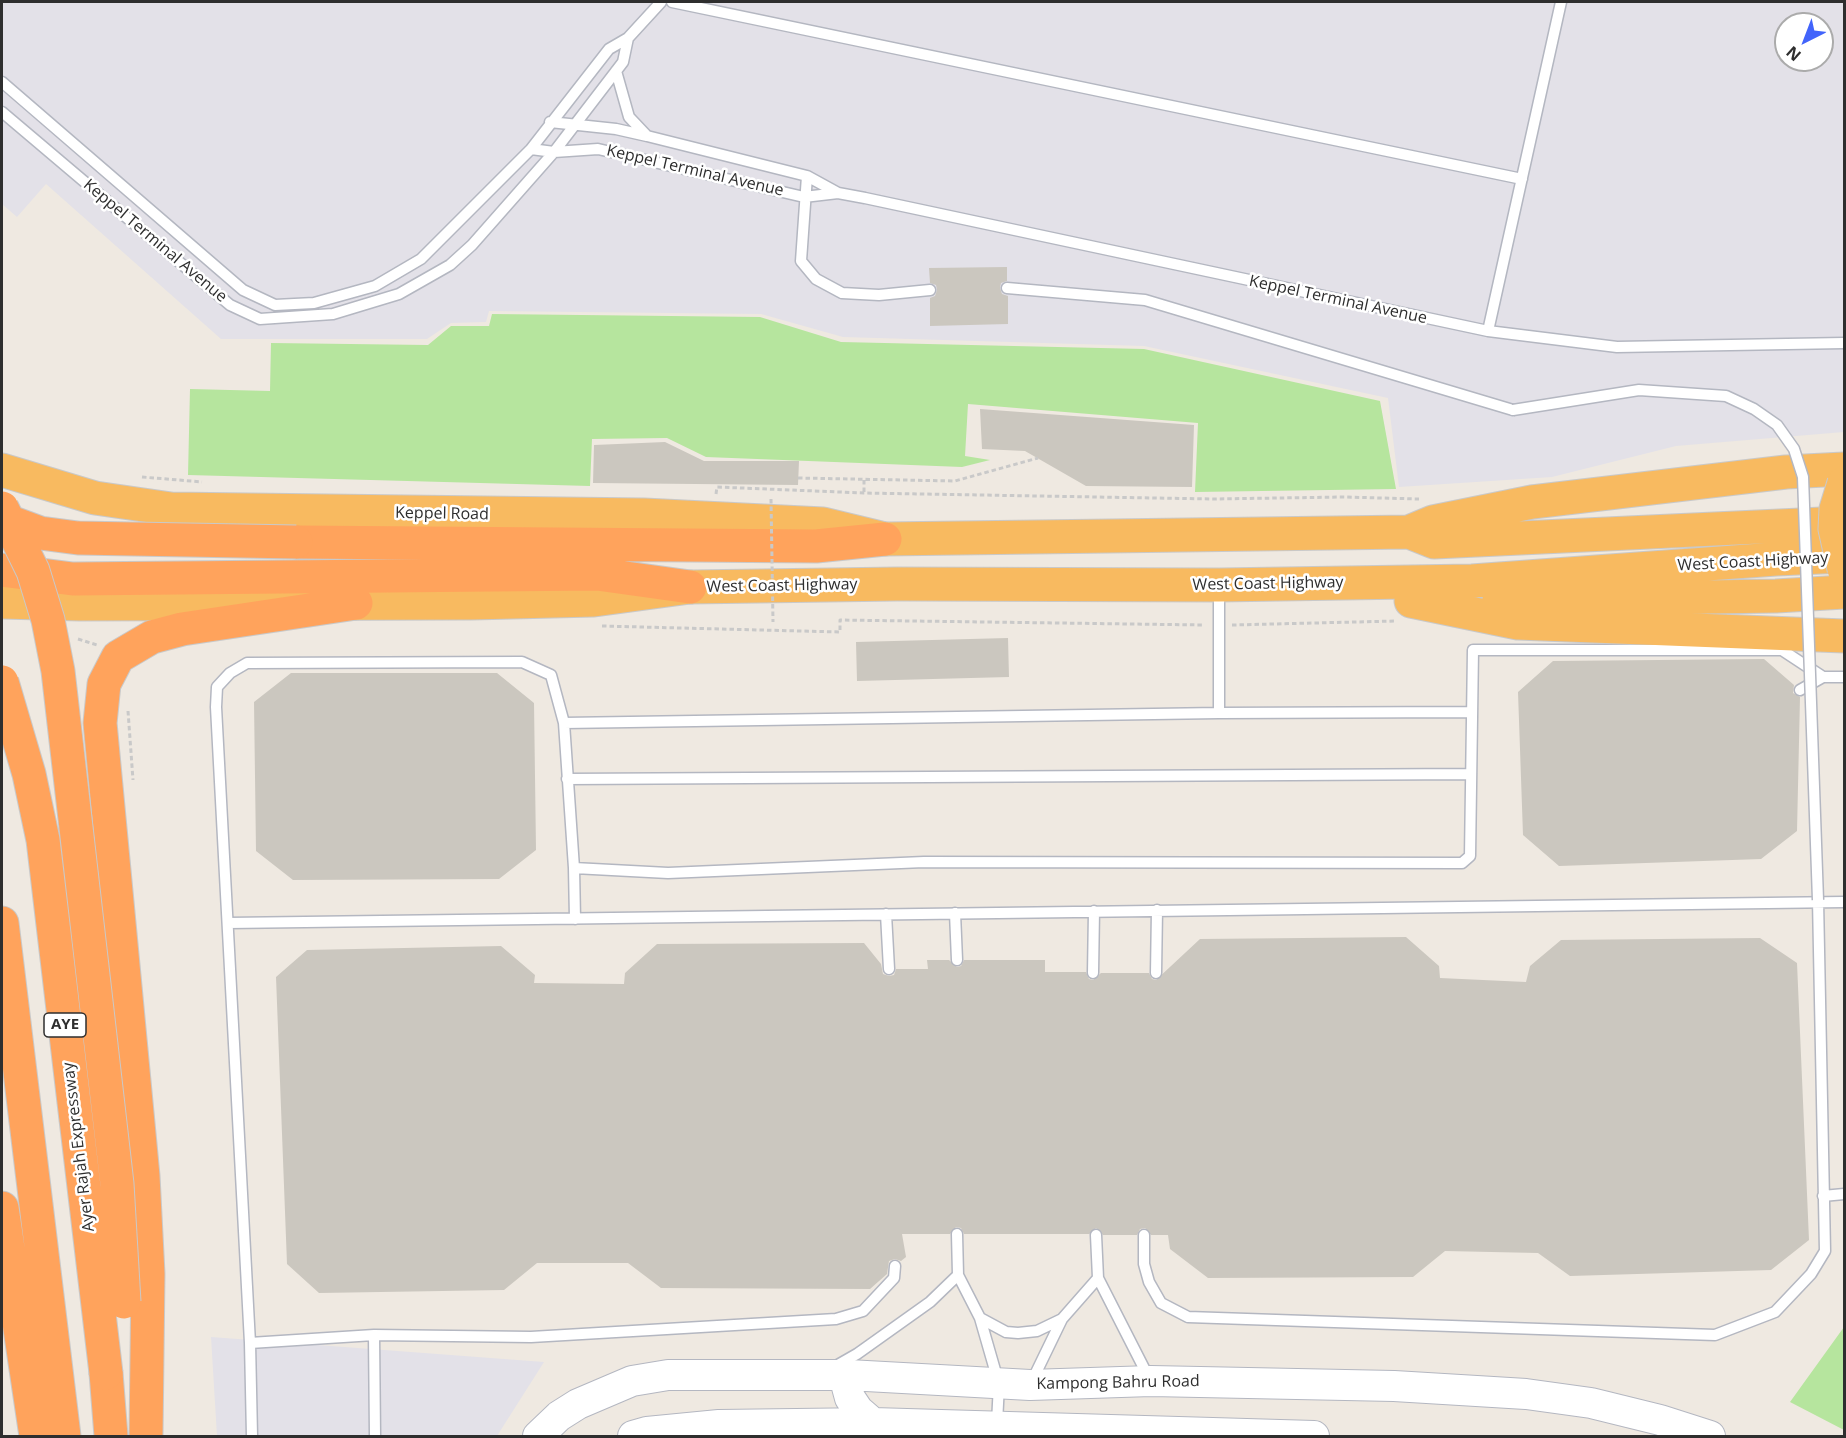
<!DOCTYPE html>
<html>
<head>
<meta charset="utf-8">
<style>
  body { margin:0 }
  #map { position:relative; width:1846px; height:1438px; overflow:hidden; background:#efe9e1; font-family:"Open Sans",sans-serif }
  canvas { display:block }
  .frame { position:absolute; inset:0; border:3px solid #2e2e2e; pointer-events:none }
  .north { position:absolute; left:1774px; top:12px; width:60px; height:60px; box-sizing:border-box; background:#fff; border:2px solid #ababab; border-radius:50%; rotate:222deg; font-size:16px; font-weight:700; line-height:24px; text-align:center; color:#2e2e2e }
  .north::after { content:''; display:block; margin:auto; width:21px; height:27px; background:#4264fb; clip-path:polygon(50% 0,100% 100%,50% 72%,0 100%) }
</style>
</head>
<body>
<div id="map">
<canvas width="1846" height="1438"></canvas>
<div class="frame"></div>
<div class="north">N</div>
</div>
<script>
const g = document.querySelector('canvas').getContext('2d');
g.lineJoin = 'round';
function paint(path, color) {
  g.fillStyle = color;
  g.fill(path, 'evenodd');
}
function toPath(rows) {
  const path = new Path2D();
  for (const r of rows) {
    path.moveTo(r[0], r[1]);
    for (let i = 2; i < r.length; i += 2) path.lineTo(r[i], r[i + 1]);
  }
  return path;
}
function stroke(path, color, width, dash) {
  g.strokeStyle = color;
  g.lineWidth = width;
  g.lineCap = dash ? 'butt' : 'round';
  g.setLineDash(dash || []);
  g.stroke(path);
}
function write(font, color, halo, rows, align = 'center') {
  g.font = font + ' "Open Sans",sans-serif';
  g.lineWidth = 5;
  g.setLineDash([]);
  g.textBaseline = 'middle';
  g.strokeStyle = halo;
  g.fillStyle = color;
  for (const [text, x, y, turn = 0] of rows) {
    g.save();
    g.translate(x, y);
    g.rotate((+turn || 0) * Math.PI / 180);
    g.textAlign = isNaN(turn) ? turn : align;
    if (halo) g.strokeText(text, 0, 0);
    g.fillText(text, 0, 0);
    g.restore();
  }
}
paint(toPath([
  [2,2,1844,2,1844,432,1676,446,1552,477,1399,487,1388,398,1144,346,843,337,761,314,489,311,486,322,451,323,427,339,221,339,46,184,17,217,2,204],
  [1786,24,1822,24,1822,60,1786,60],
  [211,1337,544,1362,497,1436,217,1436]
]), '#e3e1e8');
paint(toPath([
  [492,314,760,317,841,342,1144,349,1380,401,1396,489,1195,492,1198,423,968,404,965,456,990,460,962,467,706,457,667,438,592,439,590,486,188,475,190,389,270,391,271,343,428,345,451,326,489,326],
  [1844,1327,1844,1430,1790,1402]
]), '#b6e59e');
paint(toPath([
  [1007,267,1007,281,1001,283,1000,288,1002,294,1008,296,1008,324,930,326,930,298,935,296,937,290,936,285,930,283,929,268],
  [980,409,1194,425,1192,487,1086,486,1025,451,982,449],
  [665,442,704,461,799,461,798,485,593,483,594,445],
  [1008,638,1009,677,857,681,856,642],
  [1764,659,1794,685,1793,693,1800,697,1797,831,1761,859,1559,866,1523,835,1518,692,1553,661],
  [291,673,497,673,534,703,536,850,499,879,293,880,256,851,254,702],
  [1406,937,1439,966,1440,978,1526,982,1530,966,1561,940,1760,938,1797,963,1809,1240,1771,1270,1570,1276,1538,1253,1445,1251,1413,1277,1208,1278,1170,1249,1168,1235,1151,1235,1145,1228,1140,1229,1137,1235,1103,1235,1096,1228,1089,1234,964,1234,961,1228,956,1227,950,1234,902,1234,906,1257,901,1261,895,1259,889,1261,887,1274,870,1289,661,1288,628,1263,537,1263,504,1290,319,1293,287,1264,276,977,307,950,501,946,535,975,534,983,624,984,625,973,657,944,864,943,881,964,883,974,889,976,894,975,896,969,928,969,927,960,949,960,957,967,961,966,964,960,1045,960,1045,972,1086,972,1089,979,1093,980,1101,973,1149,973,1152,979,1156,980,1200,939]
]), '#cbc7bf');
const service = toPath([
  [672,2,1522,179],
  [616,71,629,117,647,136],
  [2,82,243,290,275,305,314,303,375,286,421,259,531,149,609,49,628,38,661,2],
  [2,112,230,305,260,319,333,314,399,294,450,265,472,245,554,152,623,62,628,38],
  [550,122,616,129,647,136,807,176,838,193],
  [531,149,554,152,598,149,804,197,838,193,865,198,1488,331,1617,347,1844,343],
  [807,176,801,261,816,279,842,293,879,295,930,290],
  [1007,288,1145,300,1513,410],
  [1488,331,1561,2],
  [1219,587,1219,713],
  [1800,690,1823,677,1844,677],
  [1470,712,1219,713,564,723,574,868,668,873,924,862,1462,863,1470,856,1473,650,1782,650,1823,677],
  [567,779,1471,774],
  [574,868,575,919],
  [955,913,957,960],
  [886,914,889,969],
  [228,923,1844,902],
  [1093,973,1094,911],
  [1156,973,1157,910],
  [1823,1196,1844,1194],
  [957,1234,958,1275,980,1318,999,1384,997,1423],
  [1096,1235,1098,1278,1149,1378],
  [1144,1235,1144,1264,1149,1282,1161,1303,1188,1317,1715,1335,1775,1312,1811,1274,1825,1251,1818,900],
  [980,1318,1006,1332,1018,1333,1037,1331,1062,1319],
  [374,1335,375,1436],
  [250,1343,374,1335,531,1337,836,1319,863,1311,894,1278,895,1266],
  [836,1366,857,1354,930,1302,958,1275],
  [1031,1383,1062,1319,1098,1278],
  [252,1436,250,1343,216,707,217,687,230,673,247,663,522,662,551,675,564,723]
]);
const secondary = toPath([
  [848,1375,847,1387,850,1398,858,1410,873,1423],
  [538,1436,559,1416,578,1404,632,1381,668,1375,848,1375,1030,1385,1151,1381,1394,1386,1526,1394,1591,1403,1660,1420,1710,1436],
  [633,1436,647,1432,719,1425,873,1423,1314,1436]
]);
const trunk = toPath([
  [2,470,95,498,171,509,644,515,823,524,885,539,1409,532,1434,542,1844,523],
  [1409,532,1433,522,1532,502,1786,472,1844,469],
  [1499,600,1776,596,1844,592],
  [1411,601,1518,623,1844,636],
  [2,602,80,604,472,603,594,600,690,587,897,584,1219,585,1472,581,1776,559,1844,556]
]);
const motorway = toPath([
  [296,542,816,546,885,539],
  [2,570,73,579,597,574,690,587],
  [2,923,64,1436],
  [2,1208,36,1436],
  [106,1373,111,1436],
  [146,1436,148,1274,143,1176,100,723,104,684,118,657,152,637,182,629,356,603]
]);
stroke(service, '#b4b7c1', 13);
stroke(secondary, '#b4b7c1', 32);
stroke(trunk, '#c9c9c9', 35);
stroke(motorway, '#c9c9c9', 35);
stroke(toPath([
  [142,477,202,482],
  [798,478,955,481,1038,458],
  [864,480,864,493],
  [716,494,717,487,864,493,1213,499,1344,497,1419,499],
  [1232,625,1396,621],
  [602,626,840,632,840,620,1204,625],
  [78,639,97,645],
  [128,711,133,780]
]), '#c9c9c9', 3, [4.5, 3]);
stroke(service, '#fff', 10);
stroke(secondary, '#fff', 30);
stroke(trunk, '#f8ba60', 33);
stroke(motorway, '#ffa35c', 33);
const serviceBridge = toPath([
  [1513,410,1639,390,1726,396,1754,409,1777,425,1794,449,1803,477,1818,900]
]);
const trunkBridge = toPath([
  [1844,483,1836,509,1835,529,1844,569]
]);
const motorwayBridge = toPath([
  [2,508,33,571,48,620,58,671,117,1184,124,1302],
  [2,519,40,533,78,538,296,542],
  [2,682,29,774,43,840,106,1373]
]);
stroke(serviceBridge, '#b4b7c1', 13, []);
stroke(trunkBridge, '#c9c9c9', 35, []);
stroke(motorwayBridge, '#c9c9c9', 35, []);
stroke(toPath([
  [771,499,773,622]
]), '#c9c9c9', 3, [4.5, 3]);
stroke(serviceBridge, '#fff', 10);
stroke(trunkBridge, '#f8ba60', 33);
stroke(motorwayBridge, '#ffa35c', 33);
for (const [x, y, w] of [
  [65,1025,42]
]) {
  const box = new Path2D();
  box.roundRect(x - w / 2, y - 12, w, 24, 4.5);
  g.fillStyle = '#fff';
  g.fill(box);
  stroke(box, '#2e2e2e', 1.5);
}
write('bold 15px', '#2e2e2e', null, [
  ["AYE",65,1025]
]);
write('16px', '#2e2e2e', '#fff', [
  ["Keppel Terminal Avenue",695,171,13],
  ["Keppel Terminal Avenue",155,241,40],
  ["Keppel Terminal Avenue",1338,300,12],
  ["Keppel Road",442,514,1],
  ["West Coast Highway",1753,562,-3],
  ["West Coast Highway",1268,584,-1],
  ["West Coast Highway",782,586,-1],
  ["Ayer Rajah Expressway",79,1147,-97],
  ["Kampong Bahru Road",1118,1383,-1]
]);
</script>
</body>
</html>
